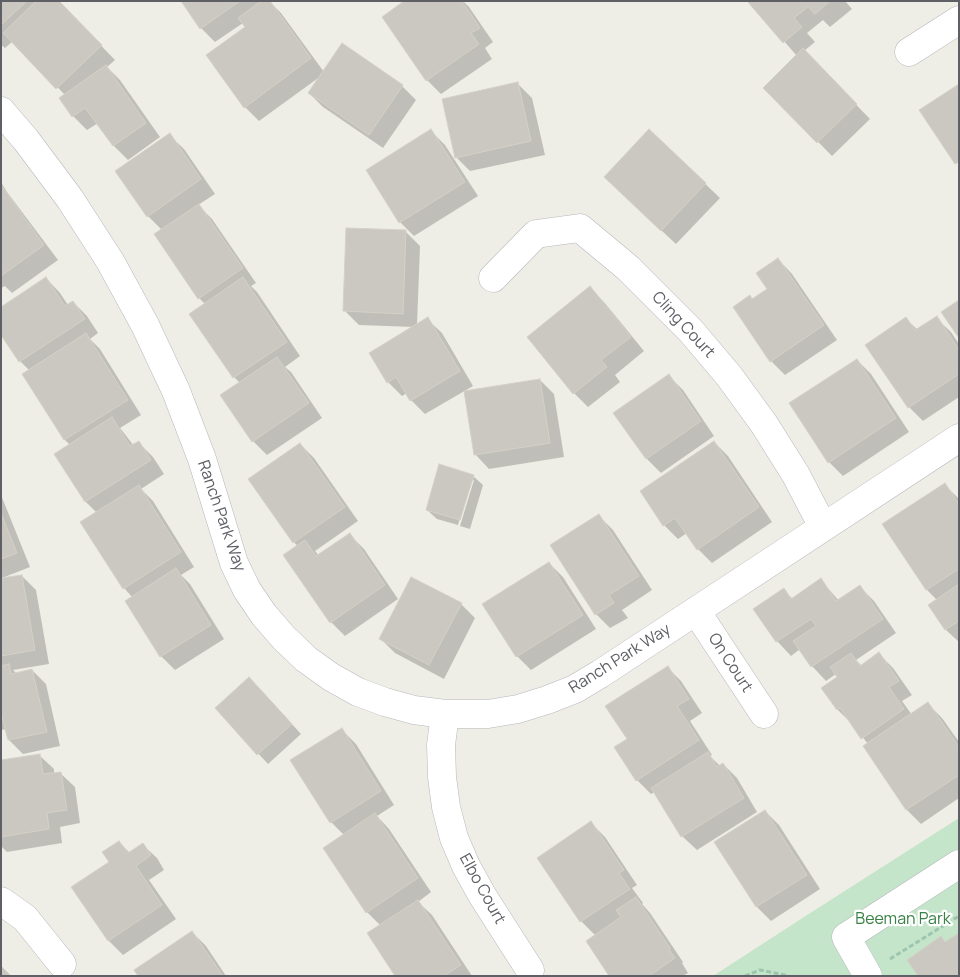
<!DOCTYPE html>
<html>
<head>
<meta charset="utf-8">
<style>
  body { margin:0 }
  #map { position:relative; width:960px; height:977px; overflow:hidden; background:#efeee6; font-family:Manrope,sans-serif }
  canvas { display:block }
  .frame { position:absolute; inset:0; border:2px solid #5e6065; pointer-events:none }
</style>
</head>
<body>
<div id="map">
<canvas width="960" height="977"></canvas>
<div class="frame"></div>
</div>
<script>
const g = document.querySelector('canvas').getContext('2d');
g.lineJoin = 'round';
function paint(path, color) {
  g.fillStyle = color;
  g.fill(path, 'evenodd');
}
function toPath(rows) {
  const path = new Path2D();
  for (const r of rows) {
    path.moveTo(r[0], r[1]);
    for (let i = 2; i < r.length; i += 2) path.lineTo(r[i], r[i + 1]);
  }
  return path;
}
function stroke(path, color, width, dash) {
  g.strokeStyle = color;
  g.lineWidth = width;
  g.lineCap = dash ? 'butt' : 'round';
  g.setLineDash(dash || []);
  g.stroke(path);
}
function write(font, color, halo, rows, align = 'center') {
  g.font = font + ' Manrope,sans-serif';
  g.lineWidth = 4.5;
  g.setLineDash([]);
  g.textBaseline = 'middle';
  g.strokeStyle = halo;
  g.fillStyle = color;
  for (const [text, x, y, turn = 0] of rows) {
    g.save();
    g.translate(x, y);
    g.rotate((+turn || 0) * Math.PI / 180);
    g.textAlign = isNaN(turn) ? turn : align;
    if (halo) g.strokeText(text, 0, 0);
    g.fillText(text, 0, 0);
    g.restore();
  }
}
paint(toPath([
  [959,818,959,976,713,976,804,917]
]), '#c4e5c9');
paint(toPath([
  [1,1,58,1,115,60,107,67,120,80,160,137,128,160,114,146,98,123,87,130,73,116,65,95,13,41,5,48,1,45],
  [182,1,269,1,281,13,324,72,402,86,416,100,383,148,323,107,309,93,321,76,259,121,245,107,246,27,243,23,215,42,201,28],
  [407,1,463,1,469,7,493,42,485,48,492,59,441,94,427,80],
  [749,1,845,1,852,9,830,27,823,20,807,33,815,42,804,51,870,119,832,156,765,88,797,56],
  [518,84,532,98,545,155,470,171,456,157],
  [431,131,445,145,478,196,414,236,400,222],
  [650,131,720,198,676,244,619,191],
  [169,135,184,149,215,194,198,205,212,219,256,283,251,286,257,292,300,356,285,367,291,372,322,418,267,455,253,441,240,383,234,377,191,314,205,304,199,298,162,230,148,216,117,171],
  [1,182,7,192,58,260,12,293,5,286,1,288],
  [406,232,420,246,417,325,427,319,442,333,473,386,425,414,411,400,407,393,402,396,388,382,414,327,359,325,345,311],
  [778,259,792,274,837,340,785,375,771,361,735,307,753,300,768,289],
  [46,278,60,293,68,305,73,302,87,316,98,333,90,339,100,349,141,415,120,428,134,446,139,443,153,457,164,474,141,489,153,501,194,567,181,575,190,584,224,639,175,670,161,656,132,597,124,588,97,513,85,501,70,445,65,440,24,374,29,370,20,361,1,333],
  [590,288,604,302,644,351,615,375,620,382,588,407,574,393],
  [936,318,951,332,959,344,959,397,923,421,909,407,906,319,918,330],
  [857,360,871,374,909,432,843,476,829,462],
  [669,376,683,390,714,436,661,473,647,459,615,413],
  [540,380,554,394,564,457,489,469,475,454],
  [714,442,728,456,772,522,712,563,698,549,687,533,678,539,664,525,642,492],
  [300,444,314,458,358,521,315,551,319,556,350,535,364,549,398,599,345,636,331,622,298,547,294,542],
  [473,476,483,485,470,529,460,526,474,480,471,480,458,525,437,519,427,510],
  [944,484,959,499,959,642,946,630,930,605,937,600,927,590,884,524],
  [1,495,30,567,2,578,22,576,36,590,49,664,13,670,17,674,32,670,46,684,60,746,23,754,9,740,7,729,1,730],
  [599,516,613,530,652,590,622,610,628,618,610,628,596,614,552,545],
  [549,563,563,577,596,629,531,670,517,656],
  [821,580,839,601,860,587,874,601,896,633,856,660,862,666,879,654,893,668,912,695,902,701,912,715,928,704,942,718,959,742,959,798,921,824,907,810,865,747,868,744,852,724,838,710,839,678,836,674,826,681,812,666,800,649,791,656,777,641,755,609,783,590,793,599],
  [461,604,475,618,444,679,395,653,381,639],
  [667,667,681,681,702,713,690,721,712,755,710,756,720,766,723,764,737,778,757,812,697,850,682,836,655,792,651,794,637,780,628,739],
  [259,688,301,734,268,764,216,708],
  [342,730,356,744,394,805,377,816,389,829,431,892,418,902,432,915,472,976,397,976,381,926,367,912,344,835,331,822],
  [39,755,54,769,54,774,60,773,75,787,80,823,60,827,62,843,7,852,1,846,1,761],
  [765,811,779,825,820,889,771,921,757,907,716,842],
  [591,823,605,837,637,885,632,888,643,903,642,904,650,913,683,962,682,963,688,973,683,976,610,976,596,936,581,921,539,858],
  [119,842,130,853,142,844,157,858,164,870,149,880,176,919,123,955,109,941,73,888,111,862],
  [192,932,206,946,226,976,140,976]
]), '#0003');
const building = toPath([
  [1,1,27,1,1,25,1,1],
  [36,1,59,1,102,45,56,89,3,33,36,1],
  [181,1,240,1,200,29,181,1],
  [261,1,270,1,311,58,244,108,206,55,245,27,238,18,261,1],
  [404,1,462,1,480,28,471,33,479,44,426,81,382,17,404,1],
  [747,1,830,1,815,14,808,7,794,18,802,27,783,43,747,1],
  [342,43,403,85,369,135,308,93,342,43],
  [803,48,857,104,817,143,763,88,803,48],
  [106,65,146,123,113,146,85,108,72,117,59,98,106,65],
  [518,82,531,141,455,158,442,99,518,82],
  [959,84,959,162,955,164,919,110,959,84],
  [431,129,465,182,399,223,366,170,431,129],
  [649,129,706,183,661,231,604,177,649,129],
  [170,133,201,179,147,217,115,171,170,133],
  [1,185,44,245,1,276,1,185],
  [199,204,243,268,198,299,154,234,199,204],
  [346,228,406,230,403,314,343,311,346,228],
  [778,258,824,325,770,362,733,307,750,295,752,299,767,289,756,273,778,258],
  [46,277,65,306,73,301,85,319,19,362,1,335,1,307,46,277],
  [243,277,287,342,233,378,189,314,243,277],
  [590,286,631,337,601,360,607,367,573,394,527,337,590,286],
  [959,300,959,338,941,312,959,300],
  [937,316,959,350,959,374,908,408,865,345,906,317,915,330,937,316],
  [428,317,460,371,410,401,396,377,387,383,369,353,428,317],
  [86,333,128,400,64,440,22,374,86,333],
  [277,357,309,403,252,442,220,395,277,357],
  [857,359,896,418,828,463,789,403,857,359],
  [669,374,701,421,646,459,613,413,669,374],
  [540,379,550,443,474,455,464,391,540,379],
  [112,417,130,446,139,441,151,460,85,502,54,454,112,417],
  [714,441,759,507,697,550,675,518,663,526,640,491,714,441],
  [300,443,345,507,293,543,248,479,300,443],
  [439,464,474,475,460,520,426,510,439,464],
  [945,483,959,504,959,569,926,590,882,524,945,483],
  [139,485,181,552,123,589,80,522,139,485],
  [1,513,17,553,1,559,1,513],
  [599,514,639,576,609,595,614,603,595,615,550,545,599,514],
  [350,533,385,585,330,623,283,555,305,540,316,556,350,533],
  [549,562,583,615,516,657,482,604,549,562],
  [176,568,211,625,160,657,125,601,176,568],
  [22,575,35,650,1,656,1,578,22,575],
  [411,577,462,603,429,665,379,639,411,577],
  [821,578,836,601,860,585,883,619,811,667,793,641,816,626,811,619,776,642,753,609,784,588,791,599,821,578],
  [959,584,959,621,945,630,928,605,959,584],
  [879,652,899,681,889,687,904,709,861,739,840,708,837,710,821,688,837,677,830,667,851,653,860,666,879,652],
  [9,664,11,674,32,669,47,732,8,740,1,713,1,666,9,664],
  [668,666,689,699,677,706,699,740,636,781,614,747,627,739,605,706,668,666],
  [249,677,292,724,257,755,215,708,249,677],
  [928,702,959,747,959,775,906,810,863,746,928,702],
  [342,728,381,791,330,823,290,760,342,728],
  [708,752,717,767,723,763,744,798,681,837,651,788,708,752],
  [40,754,43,774,61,772,67,810,47,813,49,829,1,837,1,760,40,754],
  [765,810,807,875,756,907,714,842,765,810],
  [375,813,418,878,366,913,323,848,375,813],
  [591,821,624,870,619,873,630,889,580,922,537,858,591,821],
  [119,841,128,853,143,843,151,855,136,866,162,905,108,941,71,887,109,862,102,852,119,841],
  [636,897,670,948,669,949,675,958,649,976,609,976,586,941,621,917,616,910,636,897],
  [418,900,461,965,444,976,395,976,367,933,418,900],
  [192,931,223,976,138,976,134,970,192,931],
  [959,933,959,976,918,976,907,960,941,936,945,942,959,933],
  [1,966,11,976,1,976,1,966]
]);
paint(building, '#cbc8c2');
stroke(building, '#d3d1c5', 1);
const minor = toPath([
  [909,52,959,20],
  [1,111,26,140,70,199,110,261,145,325,176,391,202,459,234,563,247,590,264,615,284,638,306,659,331,677,358,692,385,702,414,710,445,714,488,714,518,709,547,700,575,689,600,674,959,438],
  [493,278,536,234,580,228,628,268,691,331,729,376,764,424,796,475,823,527],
  [696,611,764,714],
  [445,714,441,745,442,777,446,807,454,838,466,866,482,895,530,970],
  [1,901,25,918,62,964],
  [868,976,846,937,959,864]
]);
stroke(minor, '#b6b7bc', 29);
stroke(toPath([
  [890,959,959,916],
  [745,976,760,970,789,976]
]), '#9ec5af', 3, [5, 2.5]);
stroke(minor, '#fff', 28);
write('16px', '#5e6065', '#fff', [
  ["Cling Court",683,325,47],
  ["Ranch Park Way",221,516,71],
  ["Ranch Park Way",620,659,-32],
  ["On Court",730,663,57],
  ["Elbo Court",482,889,61]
]);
write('16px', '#3a8047', '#fff', [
  ["Beeman Park",903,920]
]);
</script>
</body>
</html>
